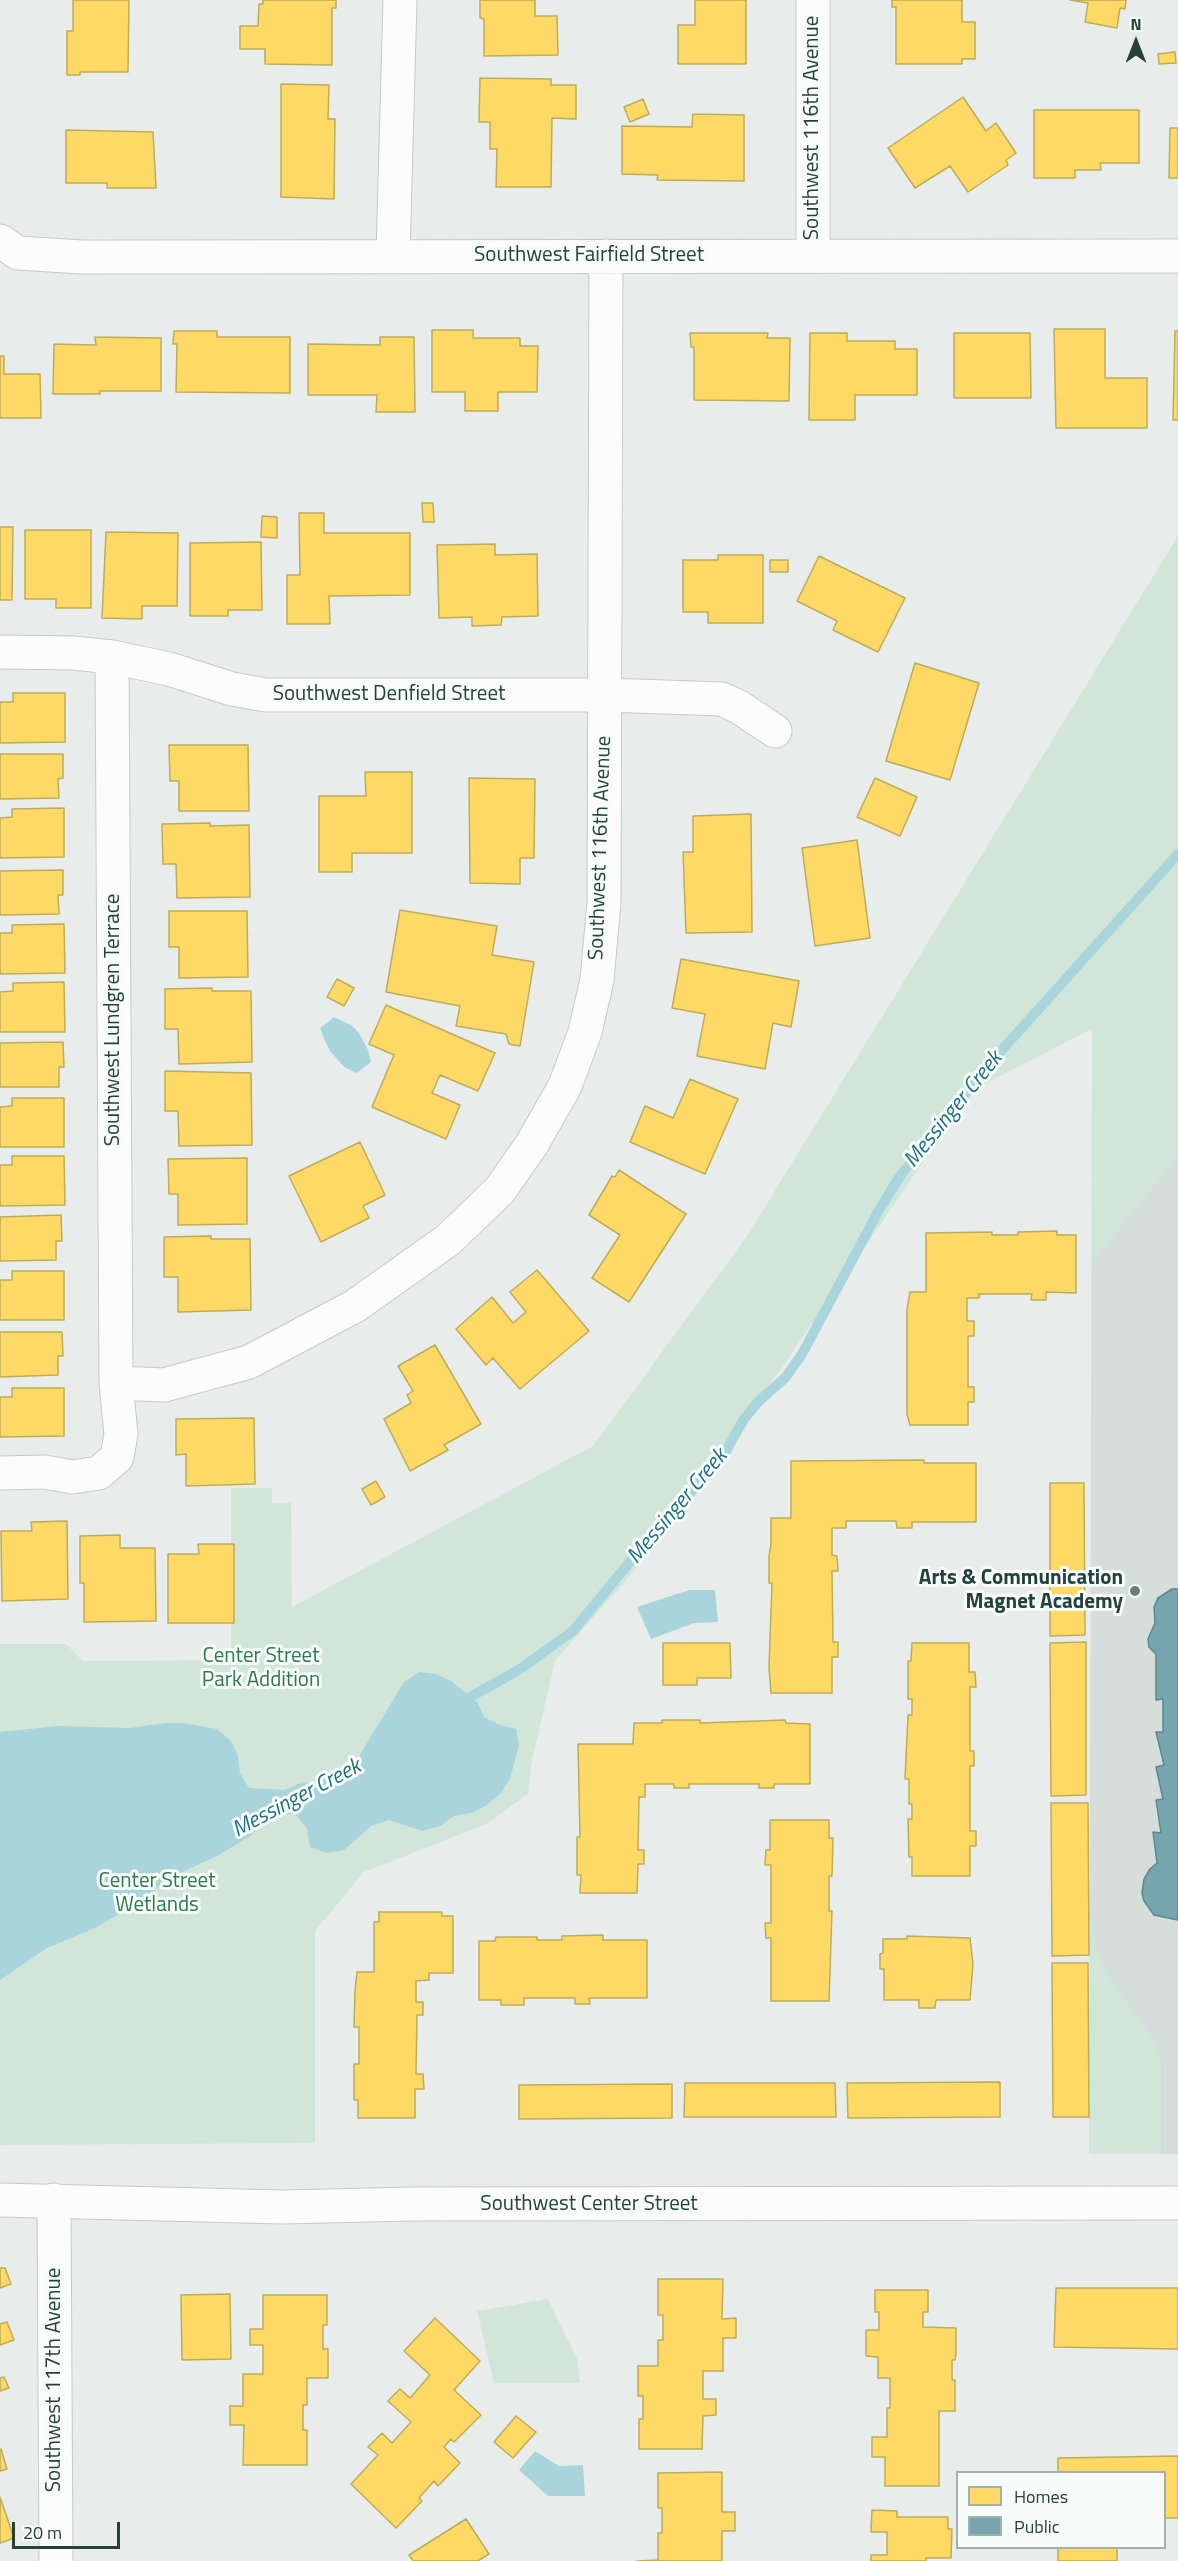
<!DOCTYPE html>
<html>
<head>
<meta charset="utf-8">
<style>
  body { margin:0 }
  #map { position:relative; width:1178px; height:2561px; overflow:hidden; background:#e8edeb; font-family:"Titillium Web",sans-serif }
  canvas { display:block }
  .legend { position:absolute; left:956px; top:2471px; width:210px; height:78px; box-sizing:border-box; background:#f7fbf9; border:2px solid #a3b1ad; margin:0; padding:8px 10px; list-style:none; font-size:18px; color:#24423a }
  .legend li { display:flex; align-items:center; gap:12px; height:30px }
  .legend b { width:30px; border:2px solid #a3b1ad }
  .north { position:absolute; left:1106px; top:12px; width:60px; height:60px; -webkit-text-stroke:4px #f7fbf9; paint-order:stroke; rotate:0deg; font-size:16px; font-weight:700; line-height:24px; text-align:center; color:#24423a }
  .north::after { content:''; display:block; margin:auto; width:21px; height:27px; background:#24423a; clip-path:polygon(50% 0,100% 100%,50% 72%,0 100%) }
  .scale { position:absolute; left:12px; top:2522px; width:108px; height:27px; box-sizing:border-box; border:3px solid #24423a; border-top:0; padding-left:8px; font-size:18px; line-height:21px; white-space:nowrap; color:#24423a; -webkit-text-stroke:4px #f7fbf9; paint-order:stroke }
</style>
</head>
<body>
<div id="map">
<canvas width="1178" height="2561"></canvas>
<ul class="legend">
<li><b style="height:16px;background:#ffd966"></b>Homes</li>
<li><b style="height:16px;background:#76a5af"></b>Public</li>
</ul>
<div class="north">N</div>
<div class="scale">20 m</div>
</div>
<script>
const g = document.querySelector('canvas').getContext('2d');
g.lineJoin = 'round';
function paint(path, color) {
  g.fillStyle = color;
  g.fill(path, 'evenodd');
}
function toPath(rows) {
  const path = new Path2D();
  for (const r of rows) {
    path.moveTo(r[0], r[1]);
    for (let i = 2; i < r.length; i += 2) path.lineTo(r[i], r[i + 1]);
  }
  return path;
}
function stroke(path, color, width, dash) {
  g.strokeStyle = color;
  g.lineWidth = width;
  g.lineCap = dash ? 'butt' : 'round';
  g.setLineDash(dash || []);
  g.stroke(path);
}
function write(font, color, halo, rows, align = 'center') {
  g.font = font + ' "Titillium Web",sans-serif';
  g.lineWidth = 6;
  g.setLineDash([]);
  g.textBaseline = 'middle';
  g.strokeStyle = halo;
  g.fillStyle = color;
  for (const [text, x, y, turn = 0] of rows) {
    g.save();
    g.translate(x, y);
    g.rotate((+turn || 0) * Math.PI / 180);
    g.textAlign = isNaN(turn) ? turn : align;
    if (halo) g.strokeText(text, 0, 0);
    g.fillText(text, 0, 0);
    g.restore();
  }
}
paint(toPath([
  [1178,977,1178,2154,1089,2154,1092,1028]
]), '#d6dedb');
paint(toPath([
  [1178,536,1178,1157,1092,1262,1092,1029,973,1090,669,1531,555,1661,531,1765,528,1794,486,1824,364,1872,315,1931,315,2143,0,2145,0,1644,66,1644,83,1661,231,1660,231,1488,272,1488,272,1503,291,1503,292,1607,593,1446,747,1236],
  [1090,1920,1097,1949,1106,1973,1153,2039,1159,2053,1161,2067,1161,2154,1089,2154],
  [548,2299,577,2358,580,2383,494,2383,477,2311]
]), '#d1e6d8');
paint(toPath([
  [334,1017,351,1025,359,1033,368,1050,371,1062,357,1073,344,1067,330,1051,325,1041,320,1028],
  [689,1590,715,1590,718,1622,694,1623,651,1639,637,1607],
  [419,1672,436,1674,451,1681,477,1702,484,1717,500,1725,516,1729,519,1745,510,1779,501,1793,487,1805,471,1813,454,1816,440,1826,422,1831,389,1820,371,1826,344,1850,327,1853,310,1847,307,1829,295,1814,278,1814,263,1823,250,1836,219,1855,172,1877,128,1909,97,1927,47,1948,0,1980,0,1732,59,1726,130,1728,165,1723,183,1723,217,1729,231,1741,238,1756,240,1773,249,1788,284,1790,299,1784,347,1776,404,1682],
  [535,2451,559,2466,583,2465,585,2496,548,2496,519,2470]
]), '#a9d4db');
const homes = toPath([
  [73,0,129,0,128,72,80,72,80,75,67,75,67,31,73,31,73,0],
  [263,0,336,0,336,8,332,8,332,65,265,64,265,49,240,49,240,26,258,26,259,4,263,4,263,0],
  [480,0,535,0,535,16,557,16,558,55,484,56,484,19,480,18,480,0],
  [695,0,746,0,746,64,678,64,678,25,695,25,695,0],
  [892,0,962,0,962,22,975,22,975,59,962,59,962,64,896,64,896,7,892,7,892,0],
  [1070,0,1126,0,1125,9,1120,8,1117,28,1085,22,1088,3,1070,0],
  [1175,52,1176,63,1159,64,1158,54,1175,52],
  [480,78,551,79,551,85,576,85,576,119,552,118,551,187,496,187,497,149,490,149,490,122,479,122,480,78],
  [281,84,329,85,328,119,335,119,334,199,281,197,281,84],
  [963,97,986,131,996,123,1016,153,1006,160,1008,165,968,192,950,166,915,188,888,148,963,97],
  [643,99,649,114,630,122,624,107,643,99],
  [1034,110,1139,110,1139,163,1100,163,1101,170,1075,170,1075,178,1034,178,1034,110],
  [693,114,744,115,744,181,657,180,658,175,622,174,622,126,692,127,693,114],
  [1170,128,1178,128,1178,178,1169,178,1170,128],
  [66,130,153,132,156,188,107,188,107,183,66,183,66,130],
  [1054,329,1105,329,1105,378,1147,378,1147,428,1056,428,1054,329],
  [432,330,473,330,473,338,520,338,520,346,538,346,537,392,498,392,498,411,465,411,465,392,432,392,432,330],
  [174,331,217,331,217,337,290,337,290,393,176,392,177,344,173,344,174,331],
  [1175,331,1178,331,1178,420,1173,420,1175,331],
  [690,333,768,333,767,338,790,338,789,401,694,400,694,347,691,347,690,333],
  [810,333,847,333,847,341,895,341,895,349,917,349,917,395,855,395,855,420,809,420,810,333],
  [954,333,1030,333,1031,398,954,398,954,333],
  [95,337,161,338,161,391,100,391,100,394,53,394,54,344,96,345,95,337],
  [380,337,414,337,415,412,376,412,377,395,308,395,308,344,380,345,380,337],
  [0,356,4,356,4,374,40,374,41,418,0,418,0,356],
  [422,503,433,503,434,522,423,522,422,503],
  [299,513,324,513,324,533,410,533,410,595,329,596,330,624,287,624,287,575,300,575,299,513],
  [262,516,277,517,277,538,261,537,262,516],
  [0,527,13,527,12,600,0,600,0,527],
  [25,530,91,530,91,608,56,608,56,599,25,599,25,530],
  [106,532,178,533,177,606,142,606,142,619,102,618,106,532],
  [261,542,262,610,228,610,228,616,190,616,190,543,261,542],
  [495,544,495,555,537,554,538,616,502,617,501,625,472,626,472,617,439,618,437,545,495,544],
  [718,555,763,555,763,623,708,623,708,612,683,612,683,560,718,560,718,555],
  [819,556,905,598,878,652,833,630,837,621,797,601,819,556],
  [770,560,788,560,788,572,770,572,770,560],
  [915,663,979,683,950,780,886,761,915,663],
  [13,693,65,693,65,742,0,743,0,702,13,702,13,693],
  [169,745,248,745,249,811,179,811,179,781,170,781,169,745],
  [0,754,63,754,63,778,58,779,59,798,0,799,0,754],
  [365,772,412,772,412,853,352,853,352,872,319,872,319,796,366,796,365,772],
  [469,778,535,779,534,858,520,858,520,884,470,883,469,778],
  [875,778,917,797,900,836,857,817,875,778],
  [64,808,64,857,0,858,0,818,12,817,12,809,64,808],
  [751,814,752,932,686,933,683,852,693,852,693,816,751,814],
  [210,823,210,826,249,825,250,897,177,898,176,864,163,864,162,824,210,823],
  [857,840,870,938,815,946,802,848,857,840],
  [63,870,63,895,58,895,59,914,0,915,0,871,63,870],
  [400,910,497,926,492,955,534,962,520,1046,509,1044,506,1034,456,1026,460,1006,386,992,400,910],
  [169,911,247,911,248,977,179,978,179,947,169,947,169,911],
  [64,924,65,973,0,974,0,933,12,933,12,925,64,924],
  [681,959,799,981,791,1027,773,1023,765,1069,697,1056,705,1014,672,1008,681,959],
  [337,979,354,988,344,1006,327,997,337,979],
  [64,982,65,1032,0,1032,0,992,13,991,13,983,64,982],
  [212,988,212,991,251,991,252,1062,179,1064,178,1029,165,1029,165,989,212,988],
  [386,1005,495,1053,478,1091,440,1075,432,1093,460,1105,446,1139,372,1107,394,1055,369,1044,386,1005],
  [63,1042,64,1067,59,1067,59,1087,0,1087,0,1043,63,1042],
  [165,1071,251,1073,252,1145,179,1146,178,1111,165,1111,165,1071],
  [690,1079,738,1099,705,1174,630,1142,645,1106,673,1118,690,1079],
  [12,1098,64,1098,64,1147,0,1147,0,1107,12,1106,12,1098],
  [360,1142,385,1195,363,1206,369,1218,321,1242,289,1176,360,1142],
  [12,1156,64,1156,65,1205,0,1206,0,1165,12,1165,12,1156],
  [247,1158,247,1224,178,1225,178,1194,169,1194,168,1159,247,1158],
  [619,1170,686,1214,629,1302,592,1278,620,1235,589,1215,612,1176,615,1177,619,1170],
  [61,1215,62,1241,56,1241,56,1260,0,1261,0,1217,61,1215],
  [1057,1231,1057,1235,1076,1235,1076,1293,1046,1292,1046,1300,1031,1300,1032,1294,979,1294,979,1298,967,1298,967,1321,974,1321,974,1336,968,1336,968,1387,974,1387,974,1402,968,1402,968,1425,910,1425,907,1414,907,1310,910,1292,926,1292,926,1233,992,1232,992,1235,1018,1235,1018,1232,1057,1231],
  [211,1236,211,1239,250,1239,251,1310,178,1312,178,1277,164,1277,164,1237,211,1236],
  [537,1270,589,1331,520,1389,493,1358,486,1365,456,1329,492,1297,513,1323,526,1312,510,1292,537,1270],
  [12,1271,64,1271,64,1320,0,1320,0,1280,12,1280,12,1271],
  [0,1332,62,1332,63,1356,58,1356,58,1375,0,1377,0,1332],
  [435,1345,481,1424,444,1445,448,1450,410,1471,384,1419,411,1403,407,1395,413,1391,398,1366,435,1345],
  [12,1388,64,1388,64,1436,0,1437,0,1397,12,1397,12,1388],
  [254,1418,255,1484,186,1486,186,1454,176,1455,176,1419,254,1418],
  [924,1460,924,1463,976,1463,976,1522,912,1522,912,1528,897,1528,896,1521,846,1521,846,1528,832,1528,832,1555,837,1556,838,1571,832,1571,833,1642,838,1642,838,1657,832,1657,832,1693,771,1693,769,1668,772,1583,769,1583,769,1556,771,1544,771,1518,791,1518,791,1461,924,1460],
  [376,1481,385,1497,371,1505,362,1489,376,1481],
  [1050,1483,1084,1483,1085,1635,1050,1636,1050,1483],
  [67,1521,68,1599,2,1601,1,1531,32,1531,31,1522,67,1521],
  [120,1535,120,1548,155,1548,156,1621,84,1622,84,1583,80,1583,80,1536,120,1535],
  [198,1544,234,1544,234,1623,168,1623,168,1554,199,1554,198,1544],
  [1086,1642,1086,1795,1051,1796,1050,1643,1086,1642],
  [663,1643,730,1643,731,1678,697,1678,697,1685,663,1685,663,1643],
  [912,1643,969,1643,969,1672,975,1672,976,1687,970,1687,970,1751,974,1751,974,1766,970,1766,970,1831,976,1831,976,1846,970,1846,970,1876,912,1876,912,1857,909,1857,908,1819,912,1819,912,1804,909,1804,909,1779,905,1779,908,1715,912,1715,912,1699,908,1699,908,1661,911,1661,912,1643],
  [662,1720,700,1720,700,1723,785,1720,786,1723,810,1724,810,1784,774,1784,774,1788,759,1788,759,1784,689,1784,689,1788,674,1788,674,1784,645,1784,645,1797,639,1797,638,1850,644,1850,644,1864,638,1864,637,1893,580,1893,581,1875,577,1875,577,1837,580,1837,578,1744,633,1744,634,1723,662,1723,662,1720],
  [1051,1803,1088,1803,1089,1955,1052,1956,1051,1803],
  [770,1820,829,1820,829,1838,833,1838,832,1876,829,1876,829,1911,832,1911,829,2001,771,2001,771,1938,766,1938,765,1923,771,1923,771,1865,765,1865,766,1850,770,1850,770,1820],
  [379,1912,442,1912,442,1916,453,1916,453,1973,429,1973,429,1980,416,1981,416,2002,423,2002,423,2015,417,2015,416,2074,423,2074,424,2089,415,2089,415,2118,358,2118,358,2100,354,2100,354,2064,359,2064,359,2027,354,2027,355,1991,357,1972,374,1972,374,1922,379,1922,379,1912],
  [603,1935,603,1940,647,1940,647,1998,589,1998,590,2004,575,2004,575,1998,524,1998,524,2005,501,2005,501,2000,479,2000,479,1941,495,1941,496,1937,537,1937,537,1940,562,1940,562,1936,603,1935],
  [907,1936,970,1938,973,1964,970,2000,936,2000,935,2008,919,2008,919,2000,884,2000,884,1969,880,1969,880,1954,883,1953,883,1939,907,1939,907,1936],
  [1052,1963,1088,1963,1089,2117,1053,2117,1052,1963],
  [1000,2082,1000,2117,848,2118,847,2083,1000,2082],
  [685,2083,835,2083,836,2117,684,2117,685,2083],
  [672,2084,672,2118,519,2119,519,2085,672,2084],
  [0,2268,5,2268,11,2284,0,2288,0,2268],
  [658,2279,723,2279,722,2319,736,2318,736,2338,723,2338,723,2371,703,2371,703,2399,716,2399,716,2415,703,2416,702,2449,639,2449,639,2419,643,2419,643,2396,638,2396,638,2366,658,2366,658,2340,663,2340,663,2315,658,2315,658,2279],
  [1056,2288,1178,2288,1178,2349,1054,2347,1056,2288],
  [875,2290,928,2290,928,2312,923,2312,923,2327,956,2328,956,2354,955,2360,952,2360,952,2380,955,2380,955,2411,939,2411,939,2486,885,2486,885,2457,872,2457,872,2437,887,2437,887,2408,890,2408,890,2378,878,2378,878,2357,866,2356,866,2330,879,2330,879,2312,875,2312,875,2290],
  [230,2294,231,2359,182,2360,181,2295,230,2294],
  [263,2295,327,2295,327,2325,323,2325,323,2349,328,2349,328,2378,307,2378,307,2405,303,2405,303,2430,307,2430,307,2465,243,2465,244,2425,230,2425,230,2406,243,2406,243,2374,263,2374,263,2345,250,2345,250,2329,263,2329,263,2295],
  [435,2318,480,2361,454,2390,481,2415,454,2442,451,2439,444,2447,460,2463,438,2486,434,2481,419,2498,422,2501,396,2528,351,2484,378,2455,368,2447,382,2433,392,2443,411,2422,388,2401,400,2389,410,2398,430,2375,404,2351,435,2318],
  [7,2322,14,2340,0,2345,0,2324,7,2322],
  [4,2377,9,2388,0,2391,0,2378,4,2377],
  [516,2416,536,2432,513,2458,494,2442,516,2416],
  [1,2449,7,2469,0,2471,0,2450,1,2449],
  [1178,2456,1178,2518,1164,2518,1164,2472,1058,2472,1058,2458,1178,2456],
  [722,2472,722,2512,735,2512,735,2531,722,2531,722,2561,637,2561,658,2560,658,2533,662,2533,662,2508,658,2508,658,2473,722,2472],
  [0,2497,14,2538,0,2543,0,2497],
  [872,2510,897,2511,897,2517,948,2517,948,2529,952,2529,951,2558,926,2558,926,2561,871,2561,871,2555,887,2555,887,2532,871,2532,872,2510],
  [466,2519,489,2554,478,2561,413,2561,409,2555,466,2519],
  [1058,2548,1117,2548,1117,2561,1058,2561,1058,2548]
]);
paint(homes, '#ffd966');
stroke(homes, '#bdac59', 1.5);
const public = toPath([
  [1172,1589,1178,1589,1178,1920,1154,1915,1144,1901,1142,1893,1144,1879,1150,1869,1157,1863,1153,1832,1161,1833,1156,1800,1163,1799,1156,1767,1164,1765,1156,1732,1163,1732,1163,1699,1156,1700,1156,1654,1149,1647,1148,1639,1155,1623,1154,1607,1158,1598,1172,1589]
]);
paint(public, '#76a5af');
stroke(public, '#5d878c', 1.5);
stroke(toPath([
  [459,1703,517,1671,573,1631,652,1535,722,1458,744,1419,758,1402,786,1377,802,1354,879,1210,900,1176,992,1061,1178,854]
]), '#a9d4db', 10);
const minor = toPath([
  [813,0,813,255],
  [0,241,18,253,82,257,1178,256],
  [393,256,400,0],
  [0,652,73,653,112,657,169,669,232,689,266,695,606,695,722,699,739,707,775,731],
  [116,1383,164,1385,249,1362,355,1306,448,1240,500,1190,532,1144,565,1086,585,1032,597,980,604,902,606,256],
  [0,1473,45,1472,72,1477,99,1473,117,1457,121,1434,116,1383,112,657]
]);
const tertiary = toPath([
  [0,2200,283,2207,413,2204,1178,2203],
  [54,2200,56,2561]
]);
stroke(minor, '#c5cac8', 35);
stroke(tertiary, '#c5cac8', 35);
stroke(minor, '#fcfcfc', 33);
stroke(tertiary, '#fcfcfc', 33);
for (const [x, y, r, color] of [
  [1135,1591,6,"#697e78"]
]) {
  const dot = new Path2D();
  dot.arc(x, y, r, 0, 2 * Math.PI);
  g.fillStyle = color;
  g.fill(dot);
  stroke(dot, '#f7fbf9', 2);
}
write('21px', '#24423a', '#f7fbf9', [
  ["Southwest 116th Avenue",813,128,-90],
  ["Southwest Fairfield Street",589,256],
  ["Southwest Denfield Street",389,695],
  ["Southwest 116th Avenue",601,848,-88],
  ["Southwest Lundgren Terrace",114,1020,-90],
  ["Southwest Center Street",589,2205],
  ["Southwest 117th Avenue",55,2380,-90]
]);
write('bold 21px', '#24423a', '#f7fbf9', [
  ["Arts & Communication",1123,1579],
  ["Magnet Academy",1123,1603]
], 'right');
write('21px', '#2d7a4b', '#f7fbf9', [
  ["Center Street",261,1657],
  ["Park Addition",261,1681],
  ["Center Street",157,1882],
  ["Wetlands",157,1906]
]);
write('italic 22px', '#1c6f80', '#f7fbf9', [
  ["Messinger Creek",954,1110,-51],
  ["Messinger Creek",678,1507,-50],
  ["Messinger Creek",297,1799,-28]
]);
</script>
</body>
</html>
